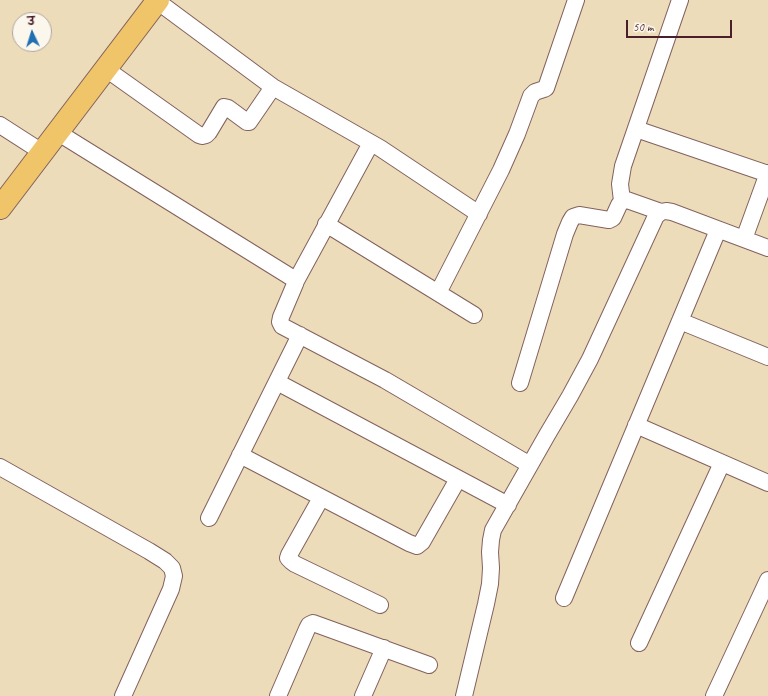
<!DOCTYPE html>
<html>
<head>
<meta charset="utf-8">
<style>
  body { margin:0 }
  #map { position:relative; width:768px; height:696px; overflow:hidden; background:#eddcba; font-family:Caveat,"Playpen Sans Deva",sans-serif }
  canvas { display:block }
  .north { position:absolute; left:12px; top:12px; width:40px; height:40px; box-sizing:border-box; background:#fbf7ec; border:1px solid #b4a19f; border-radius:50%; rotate:356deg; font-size:11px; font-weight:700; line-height:16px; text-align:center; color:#4a1f2b }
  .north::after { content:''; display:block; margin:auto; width:14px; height:18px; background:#1f6fb2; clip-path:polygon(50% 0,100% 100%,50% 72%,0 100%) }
  .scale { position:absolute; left:626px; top:20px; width:106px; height:18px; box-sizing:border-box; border:2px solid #4a1f2b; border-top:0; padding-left:5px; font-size:12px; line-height:14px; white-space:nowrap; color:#4a1f2b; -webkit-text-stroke:3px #fbf7ec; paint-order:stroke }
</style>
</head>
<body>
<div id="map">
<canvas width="768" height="696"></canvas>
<div class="north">उ</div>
<div class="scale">50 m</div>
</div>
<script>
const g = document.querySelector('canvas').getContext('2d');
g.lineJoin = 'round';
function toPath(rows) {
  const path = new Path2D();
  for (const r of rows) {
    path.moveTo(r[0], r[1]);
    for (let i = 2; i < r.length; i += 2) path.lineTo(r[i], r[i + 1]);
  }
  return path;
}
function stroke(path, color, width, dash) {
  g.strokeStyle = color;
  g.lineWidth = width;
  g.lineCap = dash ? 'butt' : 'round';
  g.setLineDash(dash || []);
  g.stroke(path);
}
const street = toPath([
  [157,1,273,87,380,148,479,214],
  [106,69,199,135,202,136,206,135,209,132,224,107,228,108,247,122,249,122,273,87],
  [0,125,42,152],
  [636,129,768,174],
  [57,132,294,279,296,281,295,284,281,317,280,322,282,326,385,380,530,465],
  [622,201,620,184,623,166,680,0],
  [326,224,474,315],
  [744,239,768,173],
  [296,281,371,143],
  [438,293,501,170,517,134,531,96,535,92,544,89,546,88,576,0],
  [680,321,768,357],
  [277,382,508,505],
  [520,383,565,234,570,222,573,217,579,215,609,220,613,218,619,205,622,201,627,200,661,212],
  [636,425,768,483],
  [240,455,409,543,417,546,422,542,458,479],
  [0,467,149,551,165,561,172,568,174,576,171,589,123,696],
  [321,498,289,555,288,558,291,561,295,564,380,605],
  [209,518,300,335],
  [564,598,718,230],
  [639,643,722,463],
  [278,696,307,629,309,625,313,623,429,665],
  [363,696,384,648],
  [464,696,486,604,490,584,491,568,490,552,491,540,493,530,547,435,570,396,590,359,656,216,661,212,666,211,672,212,768,248],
  [714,696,768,580]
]);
const highway = toPath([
  [0,208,158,0]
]);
stroke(street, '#83615d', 18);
stroke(highway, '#83615d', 24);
stroke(street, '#fff', 16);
stroke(highway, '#f0c469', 22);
</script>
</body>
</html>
